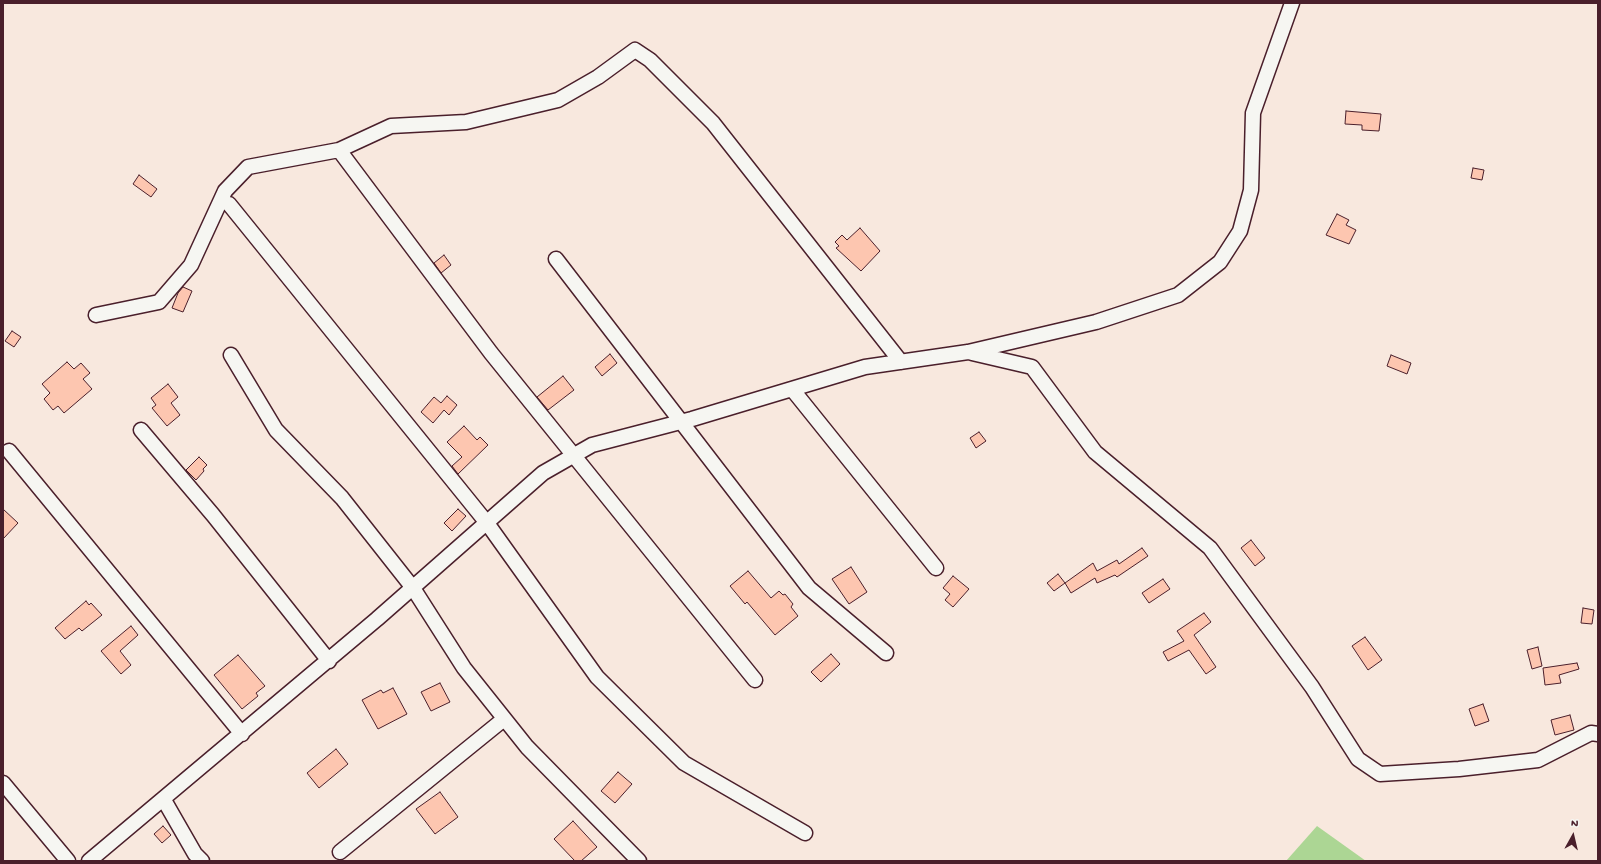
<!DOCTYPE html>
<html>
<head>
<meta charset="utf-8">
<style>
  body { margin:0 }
  #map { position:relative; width:1601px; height:864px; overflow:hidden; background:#f8e8de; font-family:"Gochi Hand",sans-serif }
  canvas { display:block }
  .frame { position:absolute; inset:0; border:4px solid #4a1f2b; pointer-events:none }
  .north { position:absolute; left:1553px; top:816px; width:40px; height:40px; -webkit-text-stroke:3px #f6f6f2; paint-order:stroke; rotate:8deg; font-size:11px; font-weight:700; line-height:16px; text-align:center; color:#4a1f2b }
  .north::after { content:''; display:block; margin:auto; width:14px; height:18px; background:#4a1f2b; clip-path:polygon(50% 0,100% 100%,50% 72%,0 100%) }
</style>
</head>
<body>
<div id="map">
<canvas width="1601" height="864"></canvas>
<div class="frame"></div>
<div class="north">N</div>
</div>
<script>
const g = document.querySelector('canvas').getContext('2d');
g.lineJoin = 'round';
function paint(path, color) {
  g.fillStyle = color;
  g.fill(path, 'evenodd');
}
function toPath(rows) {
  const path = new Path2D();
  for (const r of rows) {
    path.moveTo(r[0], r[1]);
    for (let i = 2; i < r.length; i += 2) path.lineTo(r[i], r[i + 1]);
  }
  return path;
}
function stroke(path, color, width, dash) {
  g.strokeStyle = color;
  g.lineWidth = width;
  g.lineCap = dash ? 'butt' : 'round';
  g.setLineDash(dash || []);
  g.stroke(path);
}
paint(toPath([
  [1317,826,1366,861,1286,861]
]), '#acd694');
const building = toPath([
  [1346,111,1381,114,1379,131,1362,130,1362,125,1345,124,1346,111],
  [1473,168,1484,170,1482,180,1471,178,1473,168],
  [139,175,157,189,151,197,133,184,139,175],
  [1337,214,1349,220,1346,225,1356,230,1349,244,1326,235,1337,214],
  [860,228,880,251,861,271,836,248,839,246,835,242,842,235,847,240,860,228],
  [444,255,451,265,441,273,434,263,444,255],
  [183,287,192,291,183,312,172,308,178,293,183,287],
  [12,331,21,337,14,347,5,341,12,331],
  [610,354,617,363,602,376,595,367,610,354],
  [1391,355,1411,363,1407,374,1387,366,1391,355],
  [67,362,74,369,81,363,90,373,83,379,92,389,64,413,58,406,53,410,44,399,50,393,42,384,67,362],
  [563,376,574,390,548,410,537,397,563,376],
  [168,384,178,397,171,403,180,415,167,426,152,408,156,405,151,398,168,384],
  [447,396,457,405,449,415,444,410,433,423,421,412,434,397,441,403,447,396],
  [464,426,477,440,480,437,488,445,458,474,452,466,462,457,447,442,464,426],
  [979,432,986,441,976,448,970,438,979,432],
  [199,457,207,465,203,469,204,471,196,480,186,470,199,457],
  [3,509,18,523,3,539,3,509],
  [458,509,466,516,452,531,444,523,458,509],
  [1251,540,1265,558,1255,566,1241,548,1251,540],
  [1142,548,1148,556,1117,577,1115,575,1097,583,1095,578,1071,593,1065,583,1093,563,1097,571,1117,560,1119,564,1142,548],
  [851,567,867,592,849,604,832,579,851,567],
  [748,571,771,598,779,591,783,595,785,594,793,604,791,607,798,616,775,635,747,602,745,604,730,586,748,571],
  [1058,574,1065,583,1054,591,1047,583,1058,574],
  [953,576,969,589,953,607,945,600,950,594,943,588,953,576],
  [1163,579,1170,589,1149,603,1142,593,1163,579],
  [86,601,89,605,91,603,102,615,82,631,79,628,65,639,55,628,86,601],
  [1583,608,1594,610,1592,624,1581,623,1583,608],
  [1204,613,1211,622,1194,635,1216,667,1206,674,1189,650,1168,661,1163,652,1184,641,1177,631,1204,613],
  [131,626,138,635,120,651,131,665,121,674,101,651,131,626],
  [1365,637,1382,660,1368,670,1352,646,1365,637],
  [1538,647,1542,666,1532,669,1527,650,1538,647],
  [831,654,840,664,821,682,811,672,831,654],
  [238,655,265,686,256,693,258,696,242,709,214,675,238,655],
  [1577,663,1579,669,1559,675,1561,683,1545,685,1543,668,1577,663],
  [440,683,450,702,431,711,421,692,440,683],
  [393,688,407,714,378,729,362,700,381,690,383,693,393,688],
  [1483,704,1489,721,1475,726,1469,709,1483,704],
  [1570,715,1574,730,1555,735,1551,720,1570,715],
  [336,749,348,764,319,788,307,773,336,749],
  [618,772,632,784,615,803,601,791,618,772],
  [440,792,458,817,435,834,416,809,440,792],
  [573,821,597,847,581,861,575,861,554,839,573,821],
  [163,826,171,835,162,843,154,834,163,826]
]);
paint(building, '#fdc6b0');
stroke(building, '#4a1f2b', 1);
const minor = toPath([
  [339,150,491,353,755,680],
  [229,204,487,523,597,677,684,763,805,833],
  [556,259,809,588,886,653],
  [96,315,159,302,191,265,225,191,248,167,339,150,391,126,466,122,558,100,598,77,635,50,650,60,713,123,901,362],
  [972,353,1032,367,1095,452,1210,548,1312,687,1358,759,1380,774,1459,769,1538,760,1591,733,1598,734],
  [231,355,276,430,342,498,413,588,464,668,527,747,639,861],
  [792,389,936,568],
  [141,430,213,515,329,661],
  [9,451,242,734],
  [3,783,68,861],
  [164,800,195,854,202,861],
  [340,852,504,719],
  [89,861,377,619,543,473,592,445,692,419,865,367,968,352,1096,322,1178,295,1220,262,1240,231,1251,190,1253,113,1292,3]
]);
stroke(minor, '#4a1f2b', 17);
stroke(minor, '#f6f6f2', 14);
</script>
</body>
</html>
